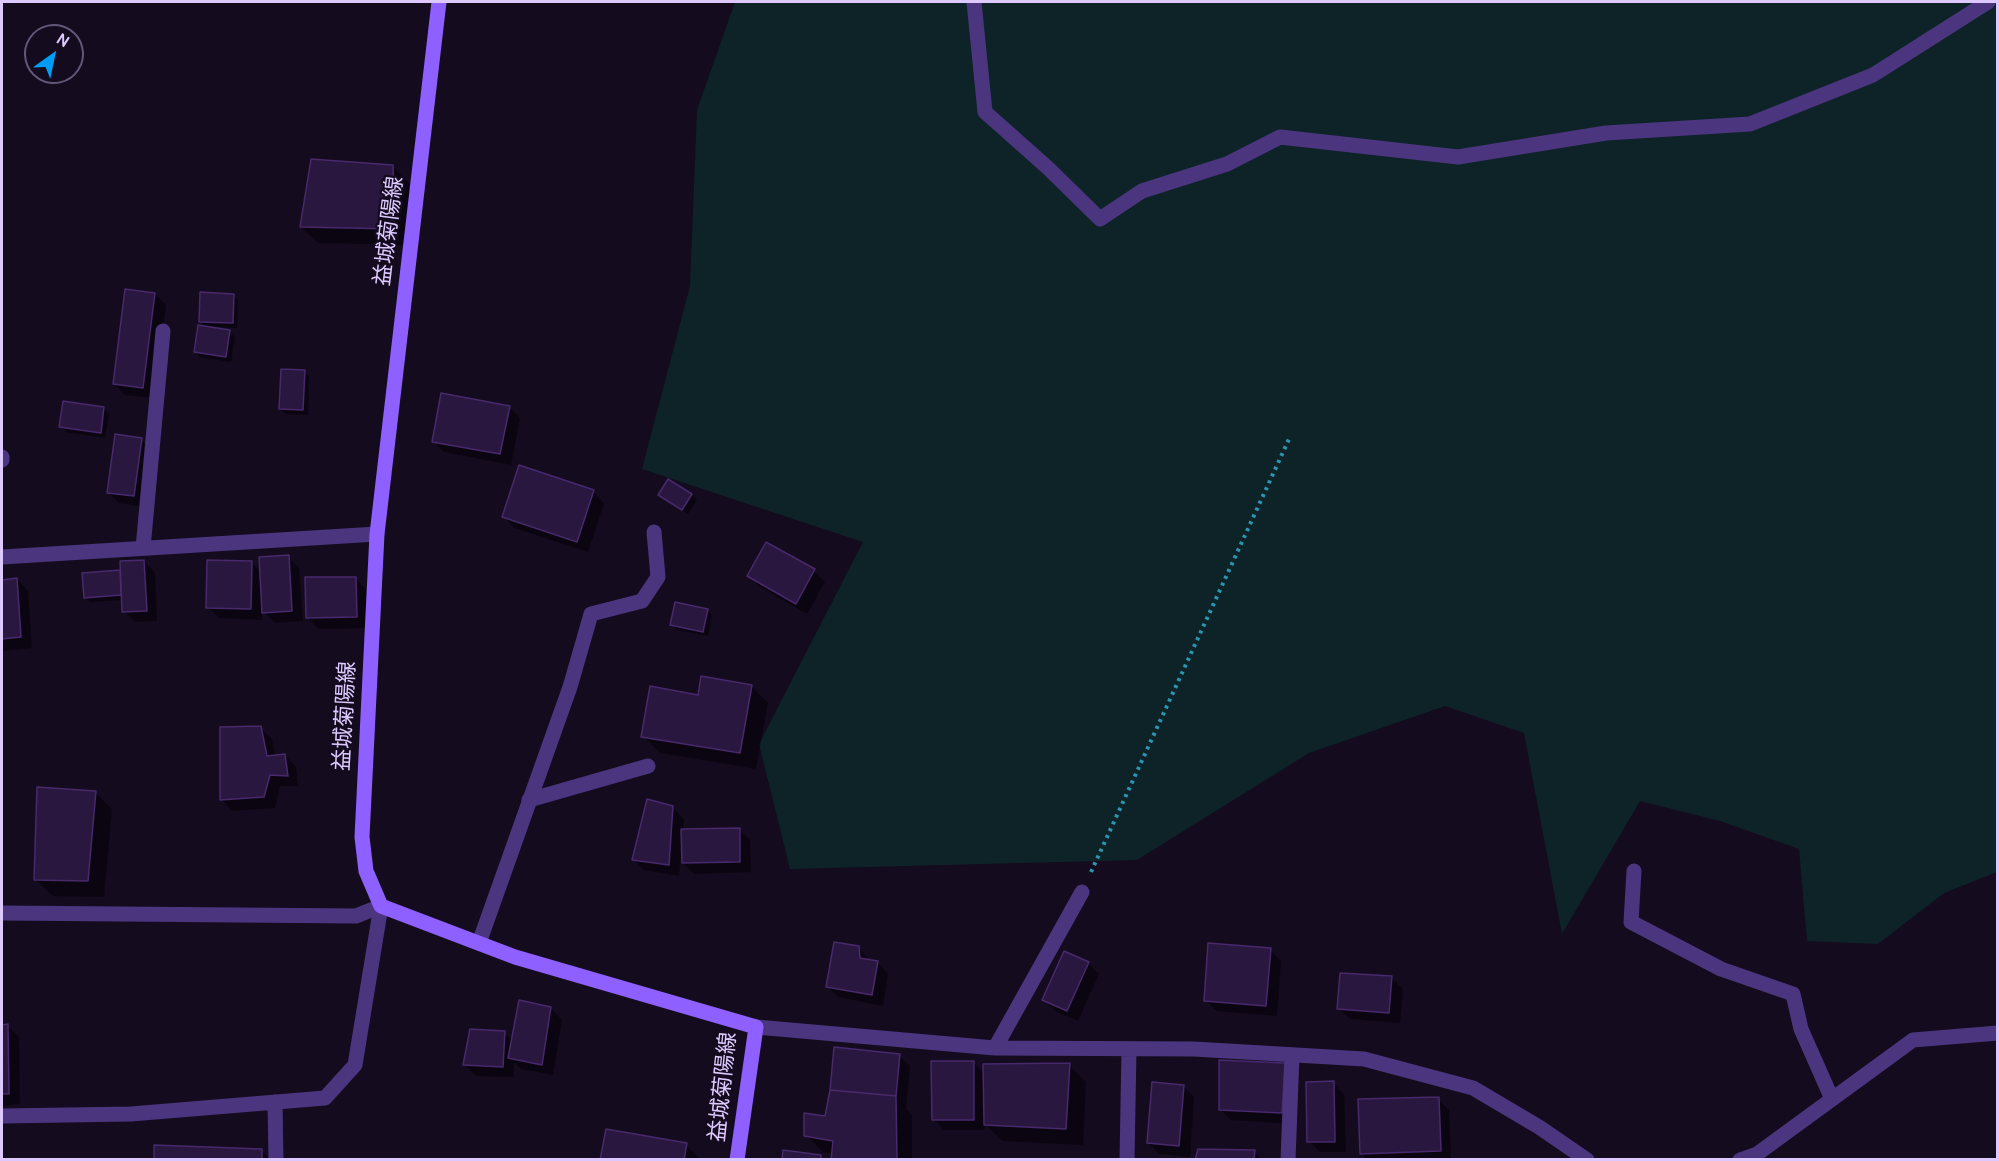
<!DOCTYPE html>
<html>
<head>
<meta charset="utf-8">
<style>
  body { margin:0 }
  #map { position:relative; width:1999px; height:1161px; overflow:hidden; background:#140b1e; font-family:Cabin,sans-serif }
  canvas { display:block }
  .frame { position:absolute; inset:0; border:3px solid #ddc9ff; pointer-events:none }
  .north { position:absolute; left:24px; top:24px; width:60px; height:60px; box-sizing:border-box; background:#140b1e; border:2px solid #645778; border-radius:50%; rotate:33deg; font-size:16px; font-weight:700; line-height:24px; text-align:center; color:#ddc9ff }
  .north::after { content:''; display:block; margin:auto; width:21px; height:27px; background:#009df4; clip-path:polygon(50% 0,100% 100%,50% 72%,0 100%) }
</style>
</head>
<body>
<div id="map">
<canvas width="1999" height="1161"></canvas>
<div class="frame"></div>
<div class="north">N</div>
</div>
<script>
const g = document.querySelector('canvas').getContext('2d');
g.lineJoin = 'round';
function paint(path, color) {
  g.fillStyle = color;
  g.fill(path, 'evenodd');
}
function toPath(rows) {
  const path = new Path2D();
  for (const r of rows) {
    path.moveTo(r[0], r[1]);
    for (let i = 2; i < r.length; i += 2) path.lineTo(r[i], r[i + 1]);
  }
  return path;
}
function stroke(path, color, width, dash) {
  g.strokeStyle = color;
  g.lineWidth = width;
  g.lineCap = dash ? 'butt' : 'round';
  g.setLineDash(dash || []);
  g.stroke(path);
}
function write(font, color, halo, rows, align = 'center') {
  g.font = font + ' Cabin,"Noto Sans JP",sans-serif';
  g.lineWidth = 4.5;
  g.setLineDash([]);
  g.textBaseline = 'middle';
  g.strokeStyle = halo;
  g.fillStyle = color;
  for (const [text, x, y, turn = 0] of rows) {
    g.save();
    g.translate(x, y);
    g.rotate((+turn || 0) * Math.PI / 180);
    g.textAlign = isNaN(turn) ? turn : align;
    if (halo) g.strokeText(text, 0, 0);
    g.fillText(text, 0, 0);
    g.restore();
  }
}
paint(toPath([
  [735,2,1997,2,1997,872,1944,893,1878,944,1807,941,1799,849,1720,821,1640,801,1562,934,1524,733,1445,706,1309,753,1137,860,790,869,759,744,863,542,642,469,690,286,697,110]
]), '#0e2328');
paint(toPath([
  [392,166,409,183,411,245,318,243,301,227],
  [155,294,166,305,154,398,125,395,114,384],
  [233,295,238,300,237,328,216,327,215,329,229,332,235,337,231,362,200,357,195,351,206,328,200,321],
  [304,371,309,376,308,415,286,414,280,409],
  [509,407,520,418,511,465,444,452,433,441],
  [104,409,109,414,105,438,66,432,61,427],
  [141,440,152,451,144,507,119,503,108,492],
  [593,492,604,503,588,552,514,528,503,516],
  [660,495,692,495,697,500,688,514],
  [767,544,814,571,825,582,807,614,760,587,749,576],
  [288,557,299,568,303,621,275,623,262,610,262,620,219,618,208,607,252,563,261,572],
  [144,561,155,573,157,621,135,622,124,611,123,600,90,602,85,597,119,572,122,575],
  [355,578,366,589,367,628,319,629,307,617],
  [17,579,28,591,32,648,2,651,2,582],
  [707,610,712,615,708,636,677,630,672,624],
  [751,686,768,703,756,769,660,753,643,736,699,696],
  [260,728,272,739,275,756,285,755,296,767,298,786,280,786,275,808,232,811,221,799],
  [95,792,112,809,104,897,53,896,36,880],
  [673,808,684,819,683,830,739,829,750,840,751,872,694,874,683,863,683,856,681,856,679,876,644,870,633,859],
  [858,947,870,961,877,962,888,974,883,1006,838,997,827,986],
  [1270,950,1281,961,1277,1016,1217,1011,1205,1000],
  [1088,963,1099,974,1078,1021,1055,1011,1044,1000],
  [1392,978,1403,989,1400,1023,1350,1019,1339,1008],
  [551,1008,562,1020,553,1075,521,1069,514,1063,514,1077,476,1076,465,1065,504,1033,513,1041],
  [2,1026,8,1026,19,1037,20,1104,2,1106],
  [899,1055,910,1066,906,1109,912,1115,912,1160,833,1160,833,1154,823,1152,806,1135],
  [973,1062,984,1074,1069,1065,1086,1082,1083,1145,1002,1141,985,1124,985,1130,944,1130,933,1119],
  [1284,1064,1293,1124,1231,1120,1220,1109],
  [1333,1083,1344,1094,1346,1152,1320,1152,1309,1141],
  [1183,1086,1194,1097,1190,1157,1160,1154,1148,1143],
  [1438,1099,1449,1110,1451,1160,1367,1160,1361,1153],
  [686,1145,701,1160,602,1160],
  [261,1150,271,1160,155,1160],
  [1255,1152,1262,1160,1197,1160]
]), '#0007');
const building = toPath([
  [311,159,393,165,395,229,300,227,311,159],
  [125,289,155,293,143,388,113,384,125,289],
  [200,292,234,294,233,323,199,322,200,292],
  [198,325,230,330,226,357,194,352,198,325],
  [281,369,305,370,303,410,279,409,281,369],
  [441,393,510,406,500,454,432,442,441,393],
  [63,401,104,407,101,433,59,427,63,401],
  [115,434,142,438,134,496,107,493,115,434],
  [519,465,594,490,577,542,502,517,519,465],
  [668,479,692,494,682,510,658,495,668,479],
  [766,542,815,569,796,604,747,576,766,542],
  [289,555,292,611,262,613,259,557,289,555],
  [144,560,147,611,122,612,120,561,144,560],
  [207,560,252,561,251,609,206,608,207,560],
  [120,570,121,595,84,598,82,573,120,570],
  [305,577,356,577,357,617,306,618,305,577],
  [17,578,21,637,2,639,2,580,17,578],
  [675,602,708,609,703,632,670,625,675,602],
  [701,676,752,685,740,753,641,737,650,686,698,695,701,676],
  [261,726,267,756,285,754,288,776,270,775,264,797,220,800,220,727,261,726],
  [37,787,96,791,88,881,34,880,37,787],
  [647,799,673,806,669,865,632,860,647,799],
  [740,828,740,862,682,863,681,829,740,828],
  [834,942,859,946,860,958,878,961,872,995,826,987,834,942],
  [1208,943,1271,948,1266,1006,1204,1001,1208,943],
  [1064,951,1089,962,1067,1011,1042,1000,1064,951],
  [1340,973,1392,976,1389,1013,1337,1009,1340,973],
  [519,1000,551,1007,542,1065,508,1058,519,1000],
  [8,1024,9,1094,2,1094,2,1025,8,1024],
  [470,1029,505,1031,503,1067,463,1065,470,1029],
  [834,1047,900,1054,896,1096,830,1090,834,1047],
  [1219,1060,1285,1063,1282,1113,1219,1110,1219,1060],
  [931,1061,974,1061,974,1120,932,1120,931,1061],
  [1070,1063,1066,1129,984,1125,983,1064,1070,1063],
  [1334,1081,1335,1142,1307,1142,1306,1082,1334,1081],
  [1152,1082,1184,1085,1179,1146,1147,1143,1152,1082],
  [830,1090,896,1096,897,1160,831,1160,833,1141,804,1136,804,1113,825,1116,830,1090],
  [1439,1097,1441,1151,1360,1154,1358,1099,1439,1097],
  [606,1129,687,1143,684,1160,600,1160,606,1129],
  [154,1145,262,1149,262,1160,154,1160,154,1145],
  [1198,1149,1255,1150,1254,1160,1195,1160,1198,1149],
  [783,1150,821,1155,821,1160,782,1160,783,1150]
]);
paint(building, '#2a1740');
stroke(building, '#47296c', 1.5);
stroke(toPath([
  [1091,872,1289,439]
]), '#2a97b2', 4, [3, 4.5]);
stroke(toPath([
  [974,2,985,112,1048,168,1100,219,1142,191,1227,164,1280,137,1458,157,1606,133,1750,124,1873,75,1988,2],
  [2,460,2,457],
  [529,800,648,766]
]), '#4b357f', 15);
stroke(toPath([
  [143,548,163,331],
  [2,557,377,534],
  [1634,871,1631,922,1721,969,1793,994,1801,1029,1832,1099],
  [2,913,356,916,381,906],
  [479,943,570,687,591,614,642,601,658,577,654,532],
  [756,1027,995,1048,1194,1049,1364,1059,1473,1088,1539,1127,1587,1160],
  [995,1048,1082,892],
  [275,1102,276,1160],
  [2,1116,131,1114,325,1098,355,1065,381,906],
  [1127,1160,1129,1049],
  [1288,1160,1292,1055],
  [1740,1160,1757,1154,1913,1040,1998,1033]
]), '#4b357f', 15);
stroke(toPath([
  [439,2,377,534,362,837,366,871,381,906,515,957,756,1027,737,1160]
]), '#8d60ff', 15);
write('22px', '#ddc9ff', '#140b1e', [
  ["益城菊陽線",389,231,-83],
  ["益城菊陽線",345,716,-87],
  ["益城菊陽線",723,1087,-84]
]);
</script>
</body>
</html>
